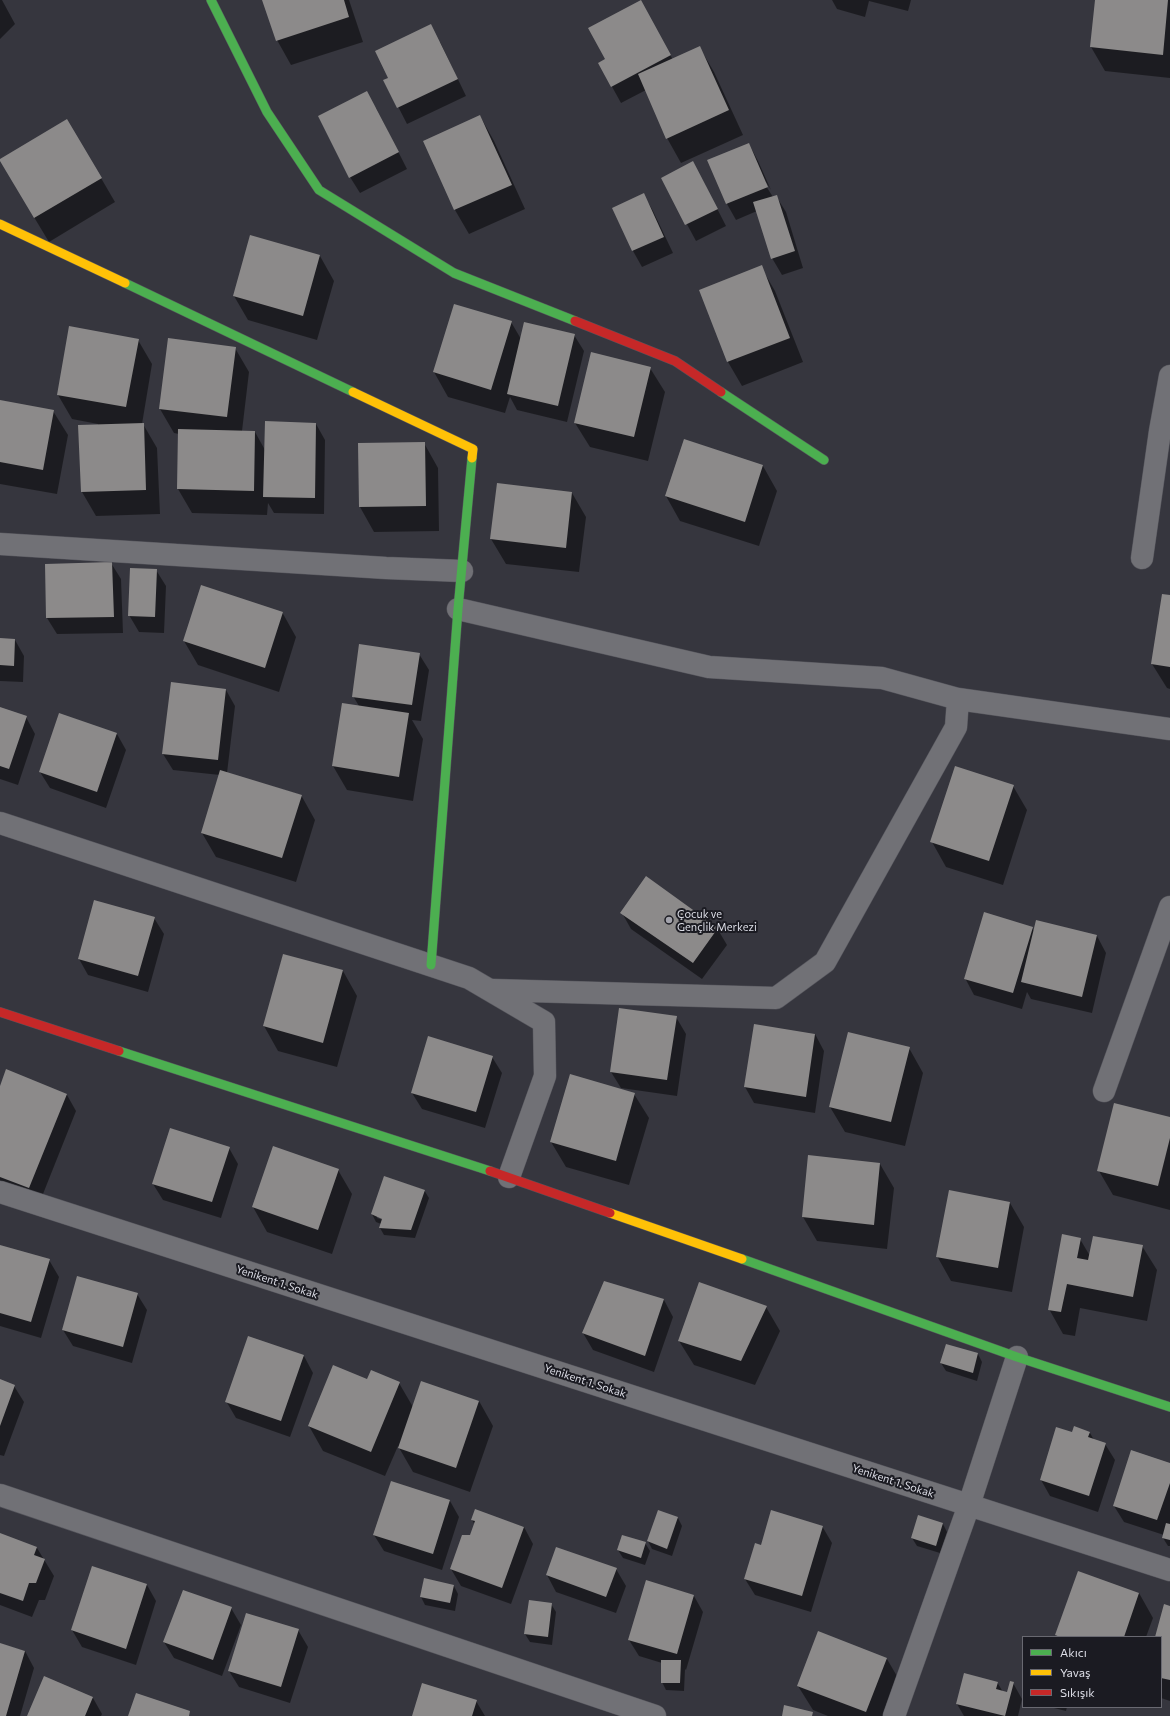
<!DOCTYPE html>
<html>
<head>
<meta charset="utf-8">
<style>
  body { margin:0 }
  #map { position:relative; width:1170px; height:1716px; overflow:hidden; background:#36363e; font-family:Commissioner,sans-serif }
  canvas { display:block }
  .legend { position:absolute; left:1022px; top:1636px; width:140px; height:72px; box-sizing:border-box; background:#1b1b22; border:1px solid #696971; margin:0; padding:5px 7px; list-style:none; font-size:12px; color:#dddee7 }
  .legend li { display:flex; align-items:center; gap:8px; height:20px }
  .legend b { width:20px; border:1px solid #696971 }
</style>
</head>
<body>
<div id="map">
<canvas width="1170" height="1716"></canvas>
<ul class="legend">
<li><b style="height:5px;background:#4caf50"></b>Akıcı</li>
<li><b style="height:5px;background:#ffc107"></b>Yavaş</li>
<li><b style="height:5px;background:#c62828"></b>Sıkışık</li>
</ul>
</div>
<script>
const g = document.querySelector('canvas').getContext('2d');
g.lineJoin = 'round';
function paint(path, color) {
  g.fillStyle = color;
  g.fill(path, 'evenodd');
}
function toPath(rows) {
  const path = new Path2D();
  for (const r of rows) {
    path.moveTo(r[0], r[1]);
    for (let i = 2; i < r.length; i += 2) path.lineTo(r[i], r[i + 1]);
  }
  return path;
}
function stroke(path, color, width, dash) {
  g.strokeStyle = color;
  g.lineWidth = width;
  g.lineCap = dash ? 'butt' : 'round';
  g.setLineDash(dash || []);
  g.stroke(path);
}
function write(font, color, halo, rows, align = 'center') {
  g.font = font + ' Commissioner,sans-serif';
  g.lineWidth = 4;
  g.setLineDash([]);
  g.textBaseline = 'middle';
  g.strokeStyle = halo;
  g.fillStyle = color;
  for (const [text, x, y, turn = 0] of rows) {
    g.save();
    g.translate(x, y);
    g.rotate((+turn || 0) * Math.PI / 180);
    g.textAlign = isNaN(turn) ? turn : align;
    if (halo) g.strokeText(text, 0, 0);
    g.fillText(text, 0, 0);
    g.restore();
  }
}
paint(toPath([
  [0,0,2,0,15,24,0,39],
  [263,0,349,0,363,42,291,65,277,40],
  [832,0,911,0,908,11,869,1,865,17,837,9],
  [1096,0,1170,0,1170,78,1105,71,1091,47],
  [649,17,673,60,700,48,714,72,743,135,681,163,667,138,646,90,621,103,599,63,607,59],
  [440,42,466,96,407,124,385,81],
  [376,108,407,169,360,193,350,177],
  [480,116,494,141,525,209,469,234,455,210],
  [749,144,758,161,771,190,766,182,764,183,773,197,776,196,786,212,803,268,782,275,772,258,757,211,736,220,727,204],
  [101,178,115,202,49,242,14,184],
  [662,178,702,179,726,226,696,241],
  [644,195,653,211,673,253,642,267,633,251,613,209],
  [320,256,334,281,317,340,248,320,234,296],
  [761,267,775,291,803,362,742,386,728,362,700,290],
  [511,322,521,339,574,335,584,351,567,422,517,410,510,397,505,413,448,397,434,372],
  [138,340,152,364,142,424,143,424,157,448,160,514,96,516,82,492,98,424,72,419,58,395],
  [235,348,249,372,242,431,255,432,265,450,316,424,325,440,324,514,274,513,268,503,267,515,192,513,178,489,179,434,174,433,160,409],
  [650,368,665,392,648,461,590,447,575,423],
  [0,401,53,411,68,435,57,494,0,484],
  [685,441,763,466,777,491,759,546,680,521,666,496],
  [424,443,438,468,439,531,374,532,360,507,359,444],
  [498,484,572,493,586,517,579,572,506,564,491,539],
  [111,563,121,579,123,633,57,634,47,618],
  [156,570,166,586,164,633,139,632,129,615],
  [1170,596,1170,689,1167,688,1152,664],
  [282,612,296,637,279,692,198,665,184,641],
  [0,639,15,640,24,656,23,682,0,681],
  [419,654,429,670,421,721,412,720,423,739,413,801,347,790,333,766,359,706,353,696],
  [226,690,235,706,227,773,301,795,315,820,296,882,216,857,202,833,220,775,173,770,163,754],
  [0,708,26,717,35,734,18,785,0,779],
  [117,734,126,750,106,808,50,788,40,772],
  [1013,786,1027,810,1003,885,946,867,932,842],
  [622,913,717,928,727,945,702,979,631,929],
  [154,918,164,934,148,992,88,975,79,959],
  [1037,921,1097,936,1106,953,1092,1013,1031,999,1027,992,1022,1009,974,995,965,978,1032,928,1034,931],
  [283,955,343,971,357,996,337,1067,278,1051,264,1026],
  [676,1017,686,1034,677,1096,621,1088,611,1072],
  [815,1034,824,1051,815,1113,754,1103,745,1087],
  [909,1048,923,1073,905,1146,845,1132,830,1107],
  [492,1057,502,1073,485,1128,422,1109,412,1093],
  [0,1089,67,1095,76,1111,39,1204,0,1190],
  [634,1094,649,1118,629,1185,566,1167,551,1142],
  [1170,1118,1170,1210,1113,1195,1099,1171],
  [229,1148,238,1164,221,1218,163,1200,153,1184],
  [880,1164,894,1188,887,1249,817,1241,803,1217],
  [338,1170,352,1194,332,1254,267,1232,253,1207],
  [385,1177,424,1190,429,1198,415,1238,384,1235,380,1228,381,1224,376,1222,372,1214],
  [377,1216,386,1221,377,1218],
  [1010,1203,1024,1227,1012,1292,951,1281,937,1256],
  [1080,1239,1090,1256,1142,1246,1157,1270,1147,1321,1080,1308,1075,1336,1063,1334,1049,1309],
  [0,1246,49,1260,59,1277,41,1338,0,1326],
  [605,1282,664,1300,673,1317,654,1372,593,1350,583,1333],
  [137,1294,147,1310,132,1363,73,1346,63,1330],
  [766,1307,780,1331,755,1385,694,1365,679,1341],
  [978,1354,982,1362,977,1381,946,1371,941,1363],
  [304,1356,313,1373,290,1437,236,1418,226,1401],
  [368,1380,399,1383,413,1407,479,1401,493,1426,470,1492,413,1472,398,1446,385,1476,323,1451,309,1426],
  [0,1381,14,1386,24,1402,4,1456,0,1455],
  [1073,1433,1090,1433,1094,1440,1105,1444,1115,1460,1098,1512,1050,1496,1041,1480],
  [1170,1464,1170,1546,1168,1546,1163,1538,1164,1535,1124,1522,1114,1506],
  [391,1482,450,1501,459,1517,442,1570,384,1551,374,1535],
  [476,1511,524,1527,533,1544,511,1604,461,1586,451,1569,471,1536,475,1525,472,1520],
  [678,1518,682,1526,672,1556,652,1549,648,1541],
  [943,1524,947,1532,940,1553,917,1546,912,1538],
  [822,1526,832,1543,811,1612,755,1595,745,1579,761,1547],
  [0,1534,37,1548,54,1576,45,1600,39,1600,32,1617,0,1605],
  [645,1543,650,1551,645,1565,623,1558,618,1550],
  [557,1548,616,1569,626,1586,616,1613,556,1592,547,1575],
  [424,1580,454,1586,458,1594,455,1611,425,1605,421,1597],
  [147,1585,156,1601,136,1665,82,1647,72,1630],
  [1139,1593,1153,1618,1146,1637,1057,1637,1056,1635],
  [694,1596,703,1612,686,1670,685,1669,684,1691,666,1690,662,1682,662,1663,639,1656,629,1640],
  [551,1604,556,1612,552,1645,530,1642,525,1634],
  [1170,1607,1170,1701,1161,1698,1161,1637,1156,1637],
  [231,1608,241,1625,222,1676,174,1658,164,1642],
  [298,1630,308,1647,290,1703,239,1687,229,1671],
  [0,1644,25,1651,34,1668,20,1716,0,1716],
  [887,1659,901,1683,888,1716,828,1716,813,1710,798,1686],
  [997,1682,1003,1692,1007,1693,1013,1683,1022,1699,1018,1716,964,1716,957,1704],
  [93,1698,102,1714,101,1716,28,1716],
  [476,1701,485,1716,413,1716],
  [1050,1707,1067,1707,1066,1711]
]), '#0007');
paint(toPath([
  [262,0,344,0,349,17,276,41],
  [641,0,671,55,611,87,598,63,605,59,588,28],
  [1095,0,1168,0,1163,55,1090,47],
  [431,24,458,79,397,108,383,80,388,78,375,51],
  [700,46,729,110,666,139,638,74],
  [367,91,399,152,349,178,318,116],
  [480,115,512,185,454,210,423,141],
  [67,119,102,178,34,218,0,161,0,159],
  [749,143,768,187,726,204,707,160],
  [693,161,718,209,685,225,661,178],
  [644,193,664,237,632,251,612,208],
  [777,195,795,251,771,259,753,202],
  [250,235,320,255,303,316,233,296],
  [762,265,790,338,727,362,699,290],
  [454,304,512,321,491,390,433,372],
  [524,322,575,334,558,406,507,394],
  [69,326,139,339,126,407,57,395],
  [168,338,236,347,227,417,159,409],
  [591,352,651,367,634,437,574,423],
  [0,400,54,410,43,470,0,462],
  [265,421,316,423,315,498,263,497],
  [144,423,146,490,81,492,78,425],
  [178,429,255,431,254,491,177,489],
  [684,439,763,465,745,522,665,496],
  [425,442,426,506,359,507,358,443],
  [497,483,572,492,566,548,490,539],
  [112,562,114,617,46,618,45,564],
  [130,568,157,569,155,617,128,616],
  [201,585,283,612,265,668,183,641],
  [1162,594,1170,595,1170,667,1151,664],
  [0,638,15,639,14,666,0,665],
  [359,644,420,653,412,705,352,697],
  [171,682,226,689,218,760,162,754],
  [342,703,409,713,399,777,332,766],
  [0,707,27,716,9,769,0,766],
  [59,713,117,733,97,792,39,772],
  [955,766,1014,785,989,861,930,842],
  [220,770,302,795,282,858,201,833],
  [646,876,718,928,693,963,620,913],
  [94,900,155,917,138,976,78,959],
  [984,912,1033,927,1013,993,964,979],
  [1036,920,1097,935,1082,997,1021,982],
  [283,954,343,970,323,1043,263,1026],
  [619,1008,677,1016,667,1080,610,1072],
  [754,1024,815,1034,806,1097,744,1087],
  [848,1032,910,1047,891,1122,829,1107],
  [428,1036,493,1056,476,1112,411,1093],
  [6,1069,67,1094,29,1188,0,1177,0,1086],
  [570,1074,635,1093,616,1161,550,1142],
  [1114,1103,1170,1117,1170,1138,1158,1186,1097,1171],
  [170,1128,230,1147,212,1202,152,1184],
  [273,1146,339,1169,318,1230,252,1207],
  [808,1155,880,1163,874,1225,802,1217],
  [384,1176,425,1190,411,1230,379,1228,382,1219,371,1214],
  [949,1190,1010,1202,998,1268,936,1257],
  [1062,1234,1081,1238,1077,1258,1088,1260,1093,1236,1143,1245,1133,1297,1067,1284,1061,1312,1048,1310],
  [0,1245,50,1259,31,1322,0,1313],
  [77,1276,138,1293,123,1347,62,1330],
  [604,1281,664,1299,645,1356,582,1333],
  [699,1282,767,1306,741,1361,678,1341],
  [248,1336,304,1355,281,1421,225,1402],
  [946,1344,978,1353,973,1373,940,1363],
  [333,1365,367,1379,371,1370,400,1382,371,1452,308,1426],
  [0,1379,15,1385,0,1426],
  [421,1381,479,1401,456,1468,398,1448],
  [1074,1426,1090,1432,1088,1437,1106,1443,1089,1496,1040,1480,1056,1427,1072,1432],
  [1131,1450,1170,1463,1170,1483,1157,1520,1113,1506],
  [391,1481,450,1500,433,1554,373,1535],
  [475,1509,524,1527,502,1588,450,1569,462,1535,470,1535,475,1521,471,1520],
  [658,1510,678,1517,667,1549,647,1541],
  [771,1510,823,1526,802,1596,744,1579,755,1543,761,1545],
  [918,1515,943,1523,936,1546,911,1538],
  [1166,1523,1170,1524,1170,1540,1162,1538],
  [0,1533,37,1547,34,1555,45,1559,36,1583,29,1583,23,1601,0,1593],
  [622,1535,646,1542,641,1558,617,1550],
  [556,1547,617,1568,606,1597,546,1575],
  [92,1566,147,1584,126,1649,71,1630],
  [1078,1571,1139,1593,1124,1637,1060,1637,1055,1635],
  [424,1578,454,1585,450,1603,420,1597],
  [646,1580,694,1595,677,1654,628,1640],
  [183,1590,232,1607,213,1660,163,1642],
  [529,1600,552,1603,548,1637,524,1634],
  [1164,1604,1170,1606,1170,1680,1161,1678,1161,1637,1155,1637],
  [246,1613,299,1629,281,1687,228,1671],
  [818,1631,887,1658,866,1712,797,1686],
  [0,1643,25,1651,6,1716,0,1716],
  [661,1660,681,1660,680,1683,661,1683],
  [964,1673,998,1682,996,1689,1007,1692,1010,1681,1014,1682,1005,1716,956,1704],
  [44,1676,93,1697,85,1716,27,1716],
  [422,1683,477,1700,472,1716,412,1716],
  [136,1693,190,1711,189,1716,128,1716],
  [784,1705,813,1712,812,1716,782,1716]
]), '#8c8a8a');
const street = toPath([
  [0,544,386,568,462,571],
  [1142,558,1160,431,1170,376],
  [458,609,709,667,882,678,958,699,1170,729],
  [0,823,469,978,544,1022,545,1076,509,1177],
  [493,990,776,998,825,962,956,727,958,699],
  [1104,1091,1170,907],
  [0,1192,1170,1570],
  [0,1495,655,1716],
  [894,1716,969,1505,1017,1357]
]);
const fast = toPath([
  [211,0,267,112,319,190,454,273,575,321],
  [125,283,353,392],
  [721,392,824,460],
  [431,965,458,609,472,458],
  [119,1051,490,1171],
  [742,1259,1017,1357,1170,1407]
]);
const slow = toPath([
  [0,224,125,283],
  [353,392,473,449,472,458],
  [610,1213,742,1259]
]);
const jam = toPath([
  [575,321,675,361,721,392],
  [0,1012,119,1051],
  [490,1171,610,1213]
]);
stroke(street, '#54545b', 23);
stroke(fast, '#54545b', 10);
stroke(slow, '#54545b', 10);
stroke(jam, '#54545b', 10);
stroke(street, '#717176', 22);
stroke(fast, '#4caf50', 9);
stroke(slow, '#ffc107', 9);
stroke(jam, '#c62828', 9);
for (const [x, y, r, color] of [
  [669,920,4,"#a3a3ac"]
]) {
  const dot = new Path2D();
  dot.arc(x, y, r, 0, 2 * Math.PI);
  g.fillStyle = color;
  g.fill(dot);
  stroke(dot, '#1b1b22', 1.5);
}
write('11px', '#dddee7', '#1b1b22', [
  ["Çocuk ve",677,914],
  ["Gençlik Merkezi",677,927]
], 'left');
write('11px', '#dddee7', '#1b1b22', [
  ["Yenikent 1. Sokak",277,1282,18],
  ["Yenikent 1. Sokak",585,1381,18],
  ["Yenikent 1. Sokak",893,1481,18]
]);
</script>
</body>
</html>
